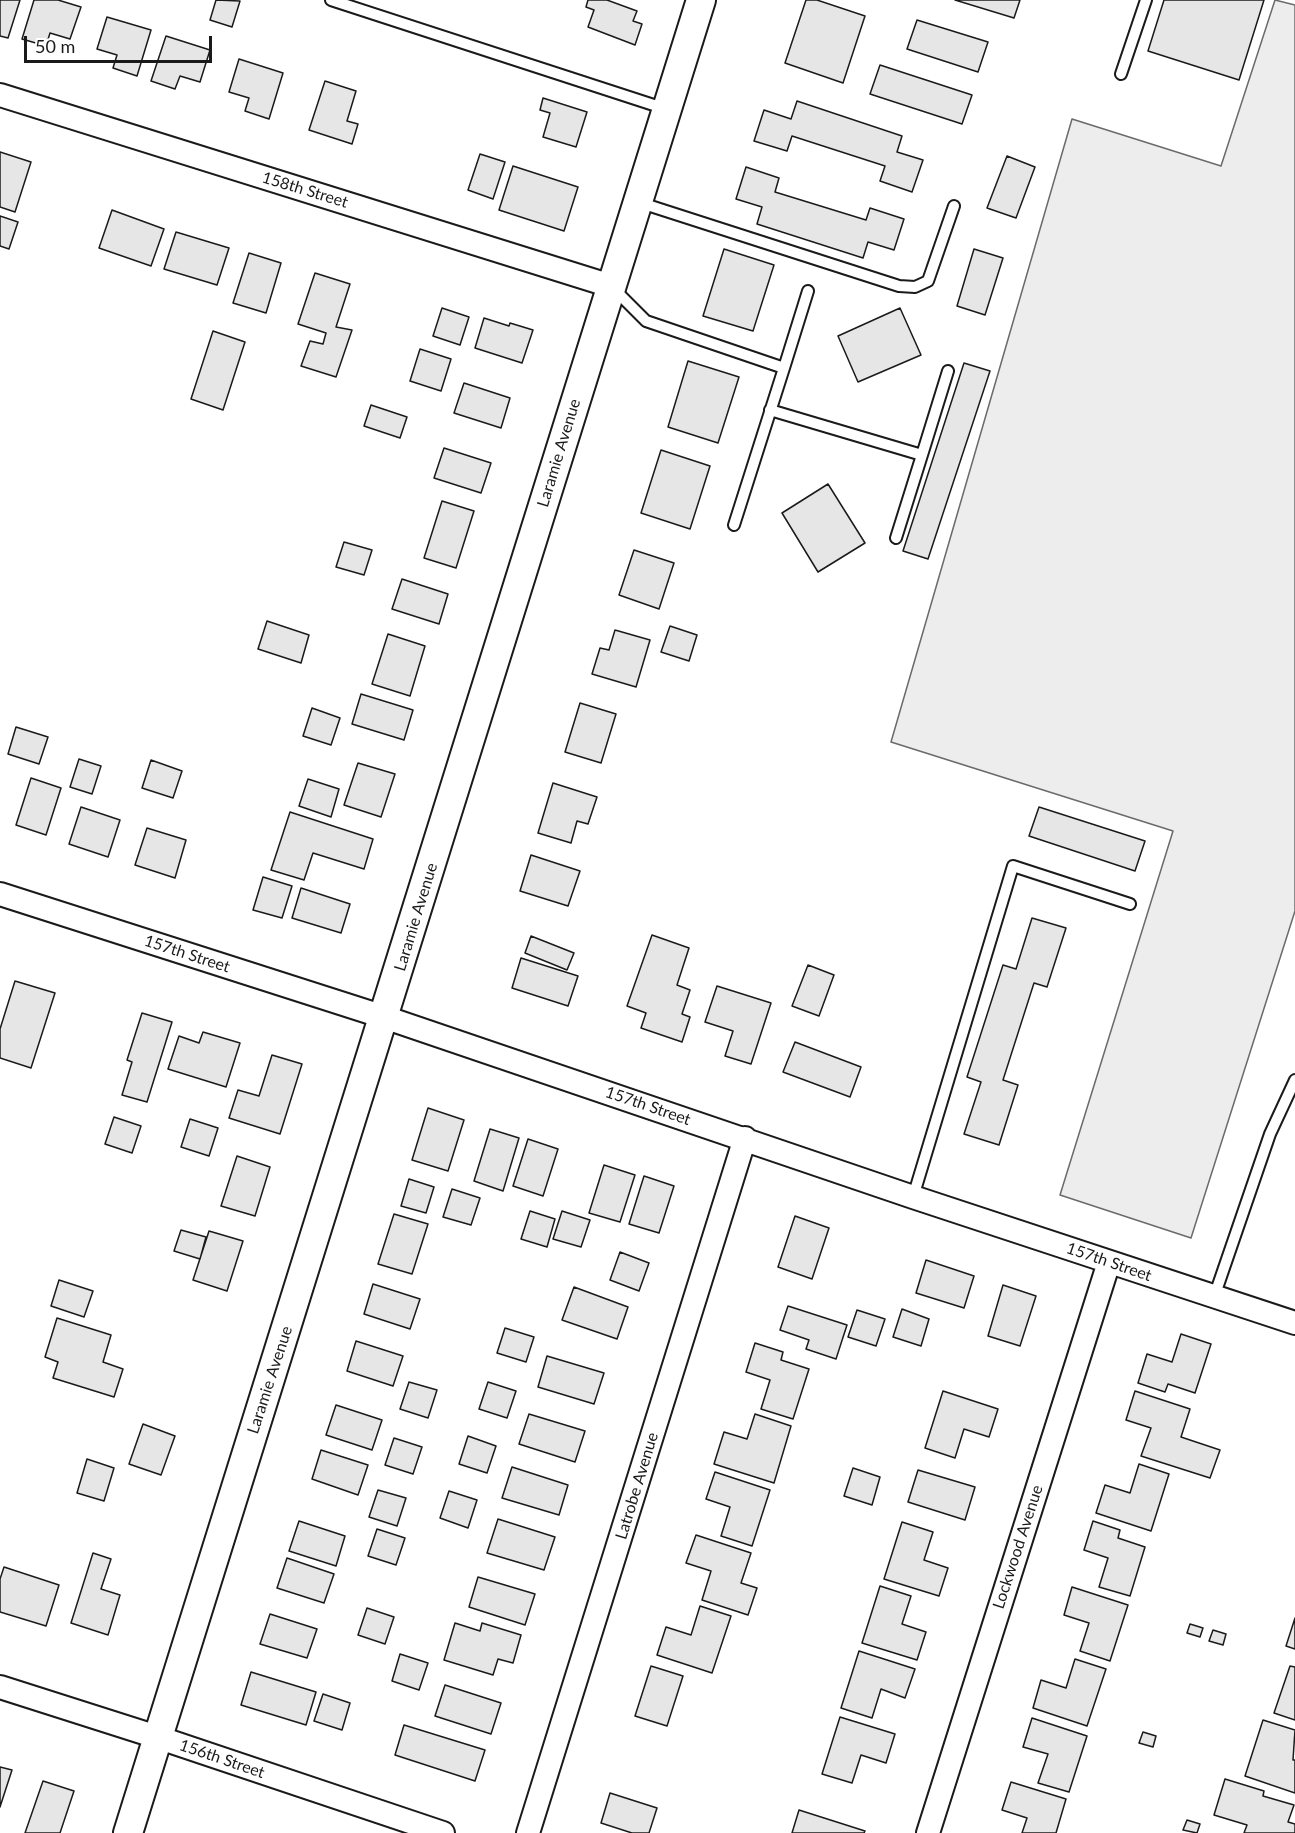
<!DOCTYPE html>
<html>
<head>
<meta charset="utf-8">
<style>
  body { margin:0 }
  #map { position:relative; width:1295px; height:1833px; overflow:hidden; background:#fff; font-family:Lato,sans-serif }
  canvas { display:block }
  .scale { position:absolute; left:24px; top:36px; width:188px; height:27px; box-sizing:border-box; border:3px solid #1a1a1a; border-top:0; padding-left:8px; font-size:18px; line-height:21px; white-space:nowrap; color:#1a1a1a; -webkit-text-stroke:4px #fff; paint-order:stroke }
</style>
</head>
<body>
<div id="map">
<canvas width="1295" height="1833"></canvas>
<div class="scale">50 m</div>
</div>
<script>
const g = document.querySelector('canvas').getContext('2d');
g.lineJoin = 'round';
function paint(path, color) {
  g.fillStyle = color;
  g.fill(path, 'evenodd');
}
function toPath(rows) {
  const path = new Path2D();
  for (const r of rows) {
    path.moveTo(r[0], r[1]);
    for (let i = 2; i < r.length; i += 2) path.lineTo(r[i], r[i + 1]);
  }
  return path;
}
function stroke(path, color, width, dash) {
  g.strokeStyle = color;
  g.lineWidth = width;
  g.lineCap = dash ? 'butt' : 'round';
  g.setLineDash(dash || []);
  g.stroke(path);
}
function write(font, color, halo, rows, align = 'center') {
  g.font = font + ' Lato,sans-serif';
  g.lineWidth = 4.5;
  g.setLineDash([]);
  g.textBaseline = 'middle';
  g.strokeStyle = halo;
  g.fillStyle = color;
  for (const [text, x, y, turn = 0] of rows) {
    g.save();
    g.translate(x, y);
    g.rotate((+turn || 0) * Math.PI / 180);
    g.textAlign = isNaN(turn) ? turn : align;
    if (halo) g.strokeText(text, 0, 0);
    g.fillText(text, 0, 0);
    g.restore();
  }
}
const built = toPath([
  [1275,0,1295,5,1295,911,1191,1238,1060,1195,1173,831,891,742,1072,119,1221,166,1275,0]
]);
paint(built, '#ededed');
stroke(built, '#6a6a6a', 1.5);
const building = toPath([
  [0,0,20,0,8,38,0,36,0,0],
  [34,0,58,0,81,7,70,39,50,33,46,46,22,39,34,0],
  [216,0,240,1,232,27,210,20,216,0],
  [588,0,607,0,637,11,633,21,642,24,635,45,588,27,594,10,586,7,588,0],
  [806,0,817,0,865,16,843,83,785,63,806,0],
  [955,0,1020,0,1014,18,955,0],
  [1164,0,1264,0,1239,80,1148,51,1164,0],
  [107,17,151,30,137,76,113,68,117,55,97,49,107,17],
  [917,20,988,42,978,72,907,49,917,20],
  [166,36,210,50,200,82,180,76,175,89,151,81,166,36],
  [239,59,283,73,269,119,245,111,249,98,229,92,239,59],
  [880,65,972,95,962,124,870,94,880,65],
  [325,81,356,91,347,121,358,124,352,144,309,130,325,81],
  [543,98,587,112,576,147,543,137,550,113,540,110,543,98],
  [797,101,902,136,897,152,923,160,912,192,880,181,885,166,792,136,787,151,754,141,764,110,791,119,797,101],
  [0,152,31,162,15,212,0,207,0,152],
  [480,154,505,162,493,199,468,190,480,154],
  [1007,156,1035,167,1016,218,987,208,1007,156],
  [513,166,578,187,564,231,499,210,513,166],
  [746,167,779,178,775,192,866,220,870,208,904,219,894,250,868,242,863,258,757,224,762,207,736,199,746,167],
  [112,210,164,229,151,266,99,248,112,210],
  [0,216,18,222,9,249,0,246,0,216],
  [176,232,229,248,217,285,164,269,176,232],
  [724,249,774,265,753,331,703,316,724,249],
  [974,249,1003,258,985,315,957,306,974,249],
  [249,253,281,263,266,313,233,303,249,253],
  [315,273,350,284,336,327,352,330,336,377,301,366,310,341,323,344,326,333,298,324,315,273],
  [442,308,469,317,460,345,433,336,442,308],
  [900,308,921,355,858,382,838,336,900,308],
  [484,318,509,326,510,323,533,330,522,363,475,348,484,318],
  [213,331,245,342,223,410,191,399,213,331],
  [420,349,451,359,441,391,410,381,420,349],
  [688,361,739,377,718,443,668,427,688,361],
  [964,363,990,371,928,559,903,551,964,363],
  [464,383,510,398,501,428,454,413,464,383],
  [371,405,407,417,400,438,364,426,371,405],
  [444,448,491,463,481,493,434,478,444,448],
  [661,450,710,466,690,529,641,513,661,450],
  [828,484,865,543,818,572,782,513,828,484],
  [442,501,474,511,456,568,424,558,442,501],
  [344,542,372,550,364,575,336,567,344,542],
  [634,550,674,563,659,609,619,595,634,550],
  [402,579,448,594,439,624,392,609,402,579],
  [267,621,309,635,301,663,258,649,267,621],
  [670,626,697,635,689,661,661,652,670,626],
  [615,630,650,640,636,687,592,674,600,648,609,650,615,630],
  [388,634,425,646,410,696,372,684,388,634],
  [361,694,413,710,404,740,352,724,361,694],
  [580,703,616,714,601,763,565,752,580,703],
  [312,708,340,718,331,745,303,736,312,708],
  [16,727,48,737,39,764,8,754,16,727],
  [79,759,101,766,92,794,70,787,79,759],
  [151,760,182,771,173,798,142,788,151,760],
  [358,763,395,774,381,817,344,805,358,763],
  [31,778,61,788,46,835,16,825,31,778],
  [308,779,339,789,331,817,299,806,308,779],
  [553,783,597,797,588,824,577,821,571,843,538,833,553,783],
  [81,807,120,820,108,857,69,844,81,807],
  [1039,807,1145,841,1135,871,1029,836,1039,807],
  [290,812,373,839,364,869,313,853,304,880,271,870,290,812],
  [147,828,186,840,175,878,135,865,147,828],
  [531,855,580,871,568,906,520,891,531,855],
  [263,877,292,886,282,918,253,910,263,877],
  [301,888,350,904,341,933,292,918,301,888],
  [1032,918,1066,928,1047,987,1034,983,1003,1080,1018,1085,999,1145,964,1134,981,1082,967,1077,1003,965,1016,969,1032,918],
  [652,935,689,948,677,985,690,990,682,1014,690,1017,682,1042,641,1028,646,1013,627,1006,652,935],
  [531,936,574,953,567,970,525,953,531,936],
  [521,958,578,976,568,1006,512,988,521,958],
  [808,965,834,975,819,1016,792,1006,808,965],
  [15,981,55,993,31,1068,0,1058,0,1029,15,981],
  [717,986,771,1003,751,1064,725,1056,733,1031,705,1022,717,986],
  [142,1013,172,1022,147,1102,122,1095,132,1062,127,1060,142,1013],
  [203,1032,240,1043,226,1087,168,1069,179,1036,199,1043,203,1032],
  [795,1042,861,1067,850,1097,783,1072,795,1042],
  [272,1055,302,1064,280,1134,229,1118,238,1090,259,1096,272,1055],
  [428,1108,464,1120,448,1171,412,1160,428,1108],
  [114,1117,141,1126,132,1153,105,1144,114,1117],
  [190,1119,218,1128,209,1156,181,1147,190,1119],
  [490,1129,519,1138,503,1191,474,1181,490,1129],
  [528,1139,558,1149,543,1196,513,1186,528,1139],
  [237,1156,270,1167,255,1216,221,1206,237,1156],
  [604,1165,635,1175,620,1222,589,1213,604,1165],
  [644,1176,674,1186,659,1233,629,1224,644,1176],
  [409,1179,434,1187,426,1213,401,1206,409,1179],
  [452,1189,480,1198,471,1225,443,1217,452,1189],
  [530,1211,555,1219,547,1247,521,1239,530,1211],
  [562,1211,590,1220,581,1247,553,1239,562,1211],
  [394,1214,428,1224,412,1274,378,1264,394,1214],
  [795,1216,829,1228,812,1279,778,1267,795,1216],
  [181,1230,206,1237,200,1259,174,1251,181,1230],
  [209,1231,243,1241,227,1291,193,1280,209,1231],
  [620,1252,649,1263,639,1291,610,1280,620,1252],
  [926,1260,974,1276,964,1308,916,1293,926,1260],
  [59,1280,93,1291,84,1317,51,1306,59,1280],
  [373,1284,420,1299,410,1329,364,1314,373,1284],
  [1003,1285,1036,1296,1020,1346,988,1336,1003,1285],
  [574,1287,628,1307,617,1339,562,1320,574,1287],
  [788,1306,847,1325,836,1359,806,1349,809,1340,780,1330,788,1306],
  [902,1309,929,1319,921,1346,893,1337,902,1309],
  [857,1310,885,1319,876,1346,848,1337,857,1310],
  [57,1318,111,1335,103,1362,123,1369,114,1397,53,1378,58,1362,45,1357,57,1318],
  [505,1328,534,1337,526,1362,497,1353,505,1328],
  [1181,1334,1211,1344,1195,1393,1168,1384,1165,1392,1138,1383,1147,1354,1172,1362,1181,1334],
  [356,1341,403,1356,393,1386,347,1371,356,1341],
  [755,1343,783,1352,781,1360,809,1369,793,1419,761,1409,770,1380,746,1372,755,1343],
  [547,1356,604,1373,594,1404,538,1387,547,1356],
  [409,1382,437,1390,428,1418,400,1409,409,1382],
  [488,1382,516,1391,507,1418,479,1409,488,1382],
  [943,1391,998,1409,989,1437,964,1429,955,1458,925,1448,943,1391],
  [1135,1391,1190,1409,1181,1437,1220,1450,1210,1478,1141,1456,1151,1428,1126,1420,1135,1391],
  [336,1405,382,1420,372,1450,326,1435,336,1405],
  [529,1414,585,1431,575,1462,519,1444,529,1414],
  [755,1414,791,1426,774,1483,714,1464,724,1432,747,1439,755,1414],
  [143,1424,175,1436,161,1475,129,1464,143,1424],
  [468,1436,496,1446,487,1473,459,1464,468,1436],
  [394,1438,422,1447,413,1474,385,1465,394,1438],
  [321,1450,368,1465,358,1495,312,1479,321,1450],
  [87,1459,114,1468,104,1501,77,1493,87,1459],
  [1139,1464,1169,1474,1151,1531,1096,1513,1105,1485,1130,1493,1139,1464],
  [512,1467,568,1485,559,1515,502,1498,512,1467],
  [853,1468,880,1477,872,1505,844,1496,853,1468],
  [918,1470,975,1487,965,1520,908,1502,918,1470],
  [715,1472,770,1490,752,1546,721,1536,730,1507,706,1499,715,1472],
  [378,1490,406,1498,397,1526,369,1517,378,1490],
  [449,1491,477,1500,468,1528,440,1518,449,1491],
  [498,1519,555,1537,544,1570,487,1553,498,1519],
  [299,1521,345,1536,336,1566,289,1551,299,1521],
  [1093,1521,1120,1530,1118,1538,1145,1547,1130,1596,1099,1587,1108,1558,1084,1550,1093,1521],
  [902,1522,933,1532,924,1560,948,1568,939,1596,884,1579,902,1522],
  [377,1529,405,1538,396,1565,368,1556,377,1529],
  [696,1535,751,1553,741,1583,757,1588,748,1615,702,1600,711,1571,686,1563,696,1535],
  [93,1553,111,1559,101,1589,120,1595,108,1635,71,1623,93,1553],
  [287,1558,334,1574,324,1603,277,1588,287,1558],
  [4,1567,59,1585,46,1626,0,1612,0,1579,4,1567],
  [478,1577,535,1594,525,1625,469,1607,478,1577],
  [880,1586,911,1596,902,1624,926,1632,917,1660,862,1643,880,1586],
  [1072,1587,1128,1605,1110,1661,1080,1651,1089,1623,1064,1615,1072,1587],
  [700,1606,731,1616,712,1673,657,1655,666,1627,691,1635,700,1606],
  [367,1608,394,1617,385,1644,358,1635,367,1608],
  [270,1614,317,1629,307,1658,260,1644,270,1614],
  [1295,1618,1295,1649,1286,1646,1295,1618],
  [455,1623,480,1631,482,1623,521,1635,513,1663,498,1659,493,1675,444,1660,455,1623],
  [1190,1624,1203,1628,1200,1637,1187,1633,1190,1624],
  [1213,1630,1226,1634,1223,1645,1209,1641,1213,1630],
  [859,1651,915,1669,905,1698,881,1689,872,1718,841,1708,859,1651],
  [400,1654,428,1663,419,1690,392,1681,400,1654],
  [1075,1659,1106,1669,1087,1726,1033,1708,1041,1680,1066,1688,1075,1659],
  [651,1666,683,1676,667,1726,635,1716,651,1666],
  [1290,1666,1295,1667,1295,1720,1274,1713,1290,1666],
  [251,1672,316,1692,306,1725,241,1705,251,1672],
  [445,1685,501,1703,491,1734,435,1716,445,1685],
  [323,1694,350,1703,342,1730,314,1721,323,1694],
  [840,1717,895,1734,886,1763,861,1755,852,1783,822,1774,840,1717],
  [1032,1718,1087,1736,1069,1792,1038,1783,1048,1754,1023,1747,1032,1718],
  [1263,1720,1295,1730,1293,1760,1295,1760,1295,1793,1245,1776,1263,1720],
  [404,1725,485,1750,475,1781,395,1755,404,1725],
  [1143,1732,1156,1736,1153,1747,1139,1743,1143,1732],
  [0,1767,12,1770,0,1807,0,1767],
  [1225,1779,1264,1791,1263,1796,1294,1805,1288,1822,1295,1824,1295,1833,1244,1833,1247,1825,1214,1815,1225,1779],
  [43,1781,74,1791,60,1833,25,1833,43,1781],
  [1011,1782,1066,1799,1056,1833,1022,1833,1027,1818,1002,1810,1011,1782],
  [610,1793,657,1808,649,1833,632,1833,601,1823,610,1793],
  [799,1810,865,1831,864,1833,792,1833,799,1810],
  [1187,1820,1200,1824,1197,1833,1183,1830,1187,1820]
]);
paint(building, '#e6e6e6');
stroke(building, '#1a1a1a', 1.5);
const service = toPath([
  [331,0,666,109],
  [1121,74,1146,0],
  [638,202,899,286,915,287,928,281,954,206],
  [613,288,646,321,784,368,734,525],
  [784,368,808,291],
  [770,410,922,455,896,538],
  [922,455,948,371],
  [913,1197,1013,866,1130,904],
  [1214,1297,1270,1134,1295,1080]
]);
const minor = toPath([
  [0,95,611,286],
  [0,894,384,1017,913,1197,1295,1323],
  [0,1687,157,1737,443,1833],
  [528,1833,745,1138],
  [928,1833,1109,1262]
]);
const tertiary = toPath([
  [128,1833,701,0]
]);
stroke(service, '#1a1a1a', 14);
stroke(minor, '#1a1a1a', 26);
stroke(tertiary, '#1a1a1a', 32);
stroke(service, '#fff', 10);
stroke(minor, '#fff', 22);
stroke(tertiary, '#fff', 28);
write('16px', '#1a1a1a', '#fff', [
  ["158th Street",305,190,17],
  ["Laramie Avenue",559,453,-73],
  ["Laramie Avenue",416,917,-73],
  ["157th Street",187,954,18],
  ["157th Street",648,1106,19],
  ["157th Street",1109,1262,19],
  ["Laramie Avenue",270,1380,-72],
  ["Latrobe Avenue",637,1486,-73],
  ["Lockwood Avenue",1018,1547,-72],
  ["156th Street",222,1759,19]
]);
</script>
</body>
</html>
